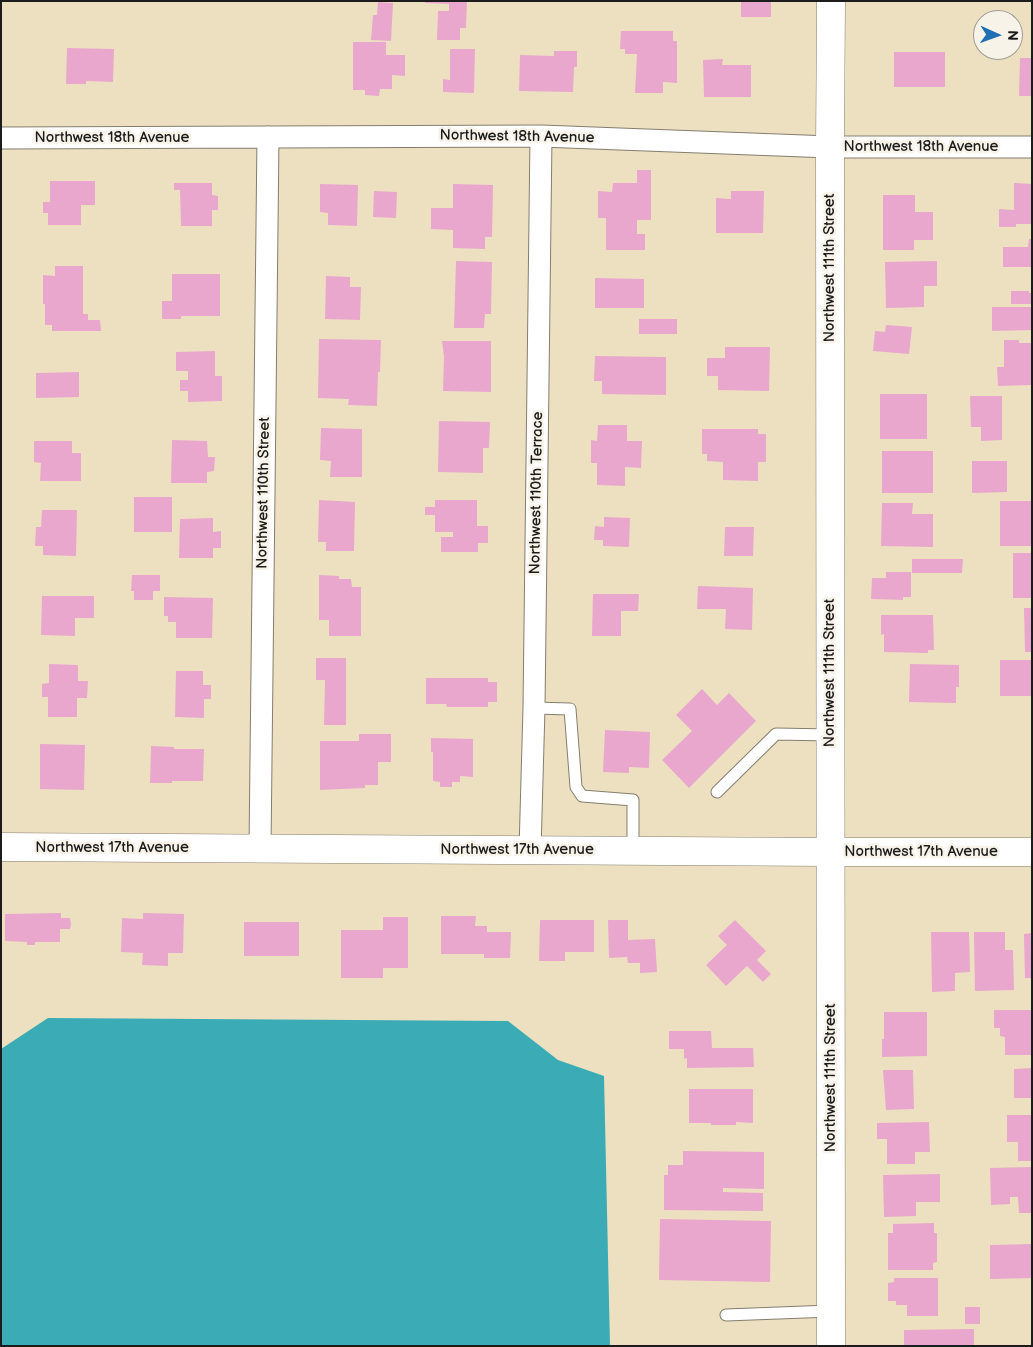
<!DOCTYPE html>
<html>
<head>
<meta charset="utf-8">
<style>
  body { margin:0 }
  #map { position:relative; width:1033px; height:1347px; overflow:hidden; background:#ede0c0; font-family:"Balsamiq Sans",sans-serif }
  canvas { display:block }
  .frame { position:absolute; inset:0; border:2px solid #1c1c1c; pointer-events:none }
  .north { position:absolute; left:973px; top:10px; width:50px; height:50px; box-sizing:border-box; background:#f7f3e8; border:1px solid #9f9d96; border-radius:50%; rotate:92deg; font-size:14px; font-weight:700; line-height:20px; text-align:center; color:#1c1c1c }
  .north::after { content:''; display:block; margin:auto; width:18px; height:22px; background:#1f6fb2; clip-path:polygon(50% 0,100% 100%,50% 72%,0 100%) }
</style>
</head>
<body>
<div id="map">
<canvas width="1033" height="1347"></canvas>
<div class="frame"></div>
<div class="north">N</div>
</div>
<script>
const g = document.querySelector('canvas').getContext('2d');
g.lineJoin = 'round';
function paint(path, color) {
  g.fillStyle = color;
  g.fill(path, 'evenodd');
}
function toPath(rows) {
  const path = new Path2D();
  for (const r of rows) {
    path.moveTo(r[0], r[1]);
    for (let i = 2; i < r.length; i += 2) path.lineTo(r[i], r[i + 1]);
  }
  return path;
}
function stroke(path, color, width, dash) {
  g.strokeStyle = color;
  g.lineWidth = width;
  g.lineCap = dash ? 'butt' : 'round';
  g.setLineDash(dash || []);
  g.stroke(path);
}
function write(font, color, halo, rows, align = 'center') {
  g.font = font + ' "Balsamiq Sans",sans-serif';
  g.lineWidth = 5;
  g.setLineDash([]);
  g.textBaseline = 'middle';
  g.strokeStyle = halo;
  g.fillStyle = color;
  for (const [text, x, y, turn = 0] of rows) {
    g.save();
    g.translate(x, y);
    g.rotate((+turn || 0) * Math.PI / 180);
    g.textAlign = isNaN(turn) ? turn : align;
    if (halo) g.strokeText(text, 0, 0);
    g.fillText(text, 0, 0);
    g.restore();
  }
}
paint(toPath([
  [48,1018,508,1021,558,1060,604,1076,610,1346,1,1346,1,1049]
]), '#3bacb5');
paint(toPath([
  [425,1,467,1,466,28,460,28,460,40,437,40,438,11,449,11,449,4,425,3],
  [741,1,771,1,771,17,741,17],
  [378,2,393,3,391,41,371,40,373,15,377,15],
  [621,31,673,31,673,41,677,41,677,83,663,82,663,93,635,93,637,54,625,54,625,49,620,49],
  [353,42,386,42,386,55,405,55,405,76,392,75,392,89,380,89,379,96,365,95,365,90,353,90],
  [67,48,114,49,113,82,86,81,86,84,66,84],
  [450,49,475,49,474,93,443,92,443,79,450,80],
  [554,51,577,51,577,67,574,67,573,92,519,91,520,55,554,56],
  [894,52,945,52,945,87,894,87],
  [1020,58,1032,58,1032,96,1019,96],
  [723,59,722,65,751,65,751,97,704,97,703,60],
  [637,170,651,170,651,220,637,220,637,234,645,234,645,250,606,250,606,218,598,218,598,191,612,192,613,183,637,183],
  [50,181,95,181,95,205,81,205,81,225,48,225,48,213,43,213,43,202,50,202],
  [174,183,212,183,212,195,218,196,218,210,212,210,212,226,181,226,180,190,174,190],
  [1014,183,1032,184,1032,224,1016,224,1016,227,999,227,999,209,1014,210],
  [320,184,358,185,357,226,328,225,328,213,320,212],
  [453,184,493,185,492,237,485,237,485,249,453,248,453,230,431,229,431,208,453,208],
  [374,191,397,192,396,218,373,217],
  [731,191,764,191,763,233,716,233,716,198,731,199],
  [883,195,915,195,915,212,933,212,933,240,914,240,914,250,883,250],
  [1029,239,1032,239,1032,267,1003,267,1003,247,1028,247],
  [456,261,492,262,491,314,485,314,484,328,454,328],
  [937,261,937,286,924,286,924,307,886,308,885,262],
  [55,266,83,266,83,314,88,314,88,320,100,320,101,331,52,331,52,325,45,325,45,304,43,304,43,275,55,276],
  [172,274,220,274,220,316,181,316,181,319,162,319,162,301,172,301],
  [326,276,350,277,350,287,361,287,360,320,325,319],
  [595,278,644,279,644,308,595,308],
  [1011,291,1029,291,1029,293,1032,293,1032,304,1011,304],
  [992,307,1032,307,1032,330,992,331],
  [639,319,677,319,677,334,639,334],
  [886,325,912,327,909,354,873,351,875,331,885,332],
  [319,339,381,340,380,372,378,372,377,406,348,405,349,399,318,398],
  [1004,340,1019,340,1019,343,1032,343,1032,385,998,386,997,367,1004,367],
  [442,341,491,341,491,392,443,391,444,357],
  [725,347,770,347,769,391,718,390,718,376,707,376,707,358,725,358],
  [215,351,215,376,222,376,222,401,188,402,188,391,180,391,180,380,188,380,188,371,176,371,176,352],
  [595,356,666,357,666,395,602,394,602,381,594,381],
  [79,372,79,397,36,398,36,373],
  [880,394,927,394,927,439,880,439],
  [970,396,1002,396,1002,440,981,441,981,427,971,427],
  [439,421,490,422,489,448,483,448,483,473,438,472],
  [598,425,627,425,627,441,642,441,641,468,625,467,625,486,597,485,597,463,591,463,591,440,597,441],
  [321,428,362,429,362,477,330,477,331,461,320,460],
  [702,429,758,429,758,434,766,434,766,462,758,462,758,481,723,480,723,462,707,461,707,454,702,454],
  [172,440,207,441,208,457,215,457,214,471,207,472,207,483,171,483],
  [34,441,72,441,72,453,81,453,81,481,40,481,41,463,34,462],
  [882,451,933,451,933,493,882,493],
  [972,461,1007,461,1007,492,972,493],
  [134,497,172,497,172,532,134,532],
  [319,500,355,502,354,551,326,551,326,542,318,542],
  [435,500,477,500,477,526,488,526,488,543,478,543,478,552,441,552,441,537,453,537,453,532,435,532,435,515,425,515,425,507,435,507],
  [1000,501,1032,501,1032,546,1000,546],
  [882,503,913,503,912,514,933,514,933,547,881,546],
  [42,510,77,510,76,556,43,555,43,546,35,546,36,527,41,527],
  [604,517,630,518,629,547,603,546,603,540,594,540,595,526,604,527],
  [213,518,213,532,221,531,221,548,213,548,213,558,179,558,180,519],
  [725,527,754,527,753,556,724,556],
  [1013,553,1032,553,1032,598,1013,598],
  [912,559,963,559,962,573,912,573],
  [886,572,911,572,911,597,903,597,903,600,871,599,872,578,886,578],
  [132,575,160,575,160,591,153,591,153,600,134,600,134,591,131,591],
  [319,575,339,576,339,579,351,579,352,587,361,587,361,636,329,636,329,620,319,620],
  [698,586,753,588,752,630,725,629,726,609,697,609],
  [593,594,639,594,638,611,621,611,621,636,592,636],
  [42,596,94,596,94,618,75,618,75,636,41,635],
  [164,597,213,598,212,638,176,638,176,622,168,622,168,616,164,616],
  [1024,608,1032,608,1032,652,1025,652],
  [881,615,933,615,934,650,928,650,928,653,884,652,884,634,881,635],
  [316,658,346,658,346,725,324,725,325,680,316,680],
  [1000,660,1032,660,1032,696,1000,696],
  [49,664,78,665,78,681,88,681,87,698,77,698,77,717,48,717,48,697,42,697,42,684,49,683],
  [910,664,959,665,959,687,956,687,956,703,909,702],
  [176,671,203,671,203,685,211,685,211,699,204,699,204,718,175,717],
  [426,678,488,678,488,682,497,682,497,702,488,702,488,707,447,707,446,704,426,704],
  [702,689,717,705,729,693,756,721,689,788,662,760,692,731,676,715],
  [605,730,650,732,649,768,629,767,629,773,603,772],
  [359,734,391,734,391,762,378,762,378,785,365,785,365,788,320,790,320,741,359,741],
  [431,738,473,739,473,777,460,776,460,782,452,782,452,787,440,787,440,782,433,781,433,752,431,752],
  [40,744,85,745,84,790,40,789],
  [151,746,174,747,174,749,204,749,203,781,172,781,172,783,150,783],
  [61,913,61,918,70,918,71,924,70,929,60,929,60,942,35,942,35,945,27,945,27,942,5,941,5,914],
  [143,913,184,914,183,953,168,953,168,966,142,965,143,953,121,952,122,918,143,919],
  [441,916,476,916,475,926,487,926,487,932,511,932,510,958,484,958,484,954,441,954],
  [383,917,408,917,408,968,383,968,383,978,341,978,341,930,383,930],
  [540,920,594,920,594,952,565,952,565,961,539,961],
  [608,920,628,920,628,940,655,939,657,972,640,973,640,963,628,963,627,957,609,958],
  [735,920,766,951,757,960,771,974,763,982,747,966,726,986,706,965,727,945,718,936],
  [244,922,299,922,299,956,244,956],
  [931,932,969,932,970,972,955,973,955,991,932,992],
  [974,932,1005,932,1005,950,1013,950,1014,990,975,991],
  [1032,933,1032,978,1025,978,1024,934],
  [994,1010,1032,1010,1032,1055,1005,1055,1005,1037,1000,1036,1000,1028,994,1028],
  [884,1012,927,1012,927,1056,882,1057,882,1039,884,1039],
  [669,1031,711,1031,712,1048,753,1048,754,1067,687,1068,687,1058,684,1059,684,1049,669,1049],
  [1032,1068,1032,1098,1014,1098,1014,1069],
  [883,1070,913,1070,914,1109,886,1110],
  [689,1089,753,1089,753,1123,736,1122,736,1125,711,1125,711,1123,689,1123],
  [1007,1115,1032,1115,1032,1161,1018,1161,1018,1142,1007,1142],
  [929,1122,930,1152,915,1152,915,1164,887,1164,887,1139,877,1139,877,1123],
  [683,1151,764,1152,764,1189,723,1188,723,1192,763,1193,763,1211,664,1210,664,1175,668,1175,668,1165,683,1165],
  [1032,1167,1032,1213,1019,1213,1018,1197,1010,1197,1010,1204,991,1205,990,1168],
  [940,1174,940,1202,916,1202,916,1216,884,1217,883,1175],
  [660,1219,771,1221,770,1282,659,1280],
  [934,1223,934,1233,937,1233,937,1262,933,1263,933,1270,888,1270,888,1233,893,1233,893,1224],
  [1031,1244,1032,1278,990,1279,990,1245],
  [894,1278,938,1278,938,1316,907,1316,907,1305,896,1305,896,1301,888,1301,888,1283,894,1282],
  [965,1307,980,1307,980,1324,965,1324],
  [974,1329,974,1346,904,1346,904,1330]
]), '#e9a7cd');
const service = toPath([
  [534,708,570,709,576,787,582,796,633,800,633,851],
  [717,792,776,734,831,735],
  [726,1315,831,1311]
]);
const minor = toPath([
  [1,138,541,136,830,147,1032,147],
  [260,848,268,137],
  [530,850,534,708,541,136]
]);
const tertiary = toPath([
  [831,1346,830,147,831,1]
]);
const secondary = toPath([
  [1,847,830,852,1032,852]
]);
stroke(service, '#847e6e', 13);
stroke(minor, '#847e6e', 23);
stroke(tertiary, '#847e6e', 29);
stroke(secondary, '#847e6e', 29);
stroke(service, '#fff', 11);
stroke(minor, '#fff', 21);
stroke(tertiary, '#fff', 28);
stroke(secondary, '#fff', 28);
write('15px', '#1c1c1c', '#f7f3e8', [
  ["Northwest 18th Avenue",517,137,1],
  ["Northwest 18th Avenue",112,138],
  ["Northwest 18th Avenue",921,147],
  ["Northwest 111th Street",830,268,-90],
  ["Northwest 110th Street",264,493,-89],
  ["Northwest 110th Terrace",537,493,-89],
  ["Northwest 111th Street",830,673,-90],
  ["Northwest 17th Avenue",112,848],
  ["Northwest 17th Avenue",517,850],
  ["Northwest 17th Avenue",921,852],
  ["Northwest 111th Street",831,1078,-90]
]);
</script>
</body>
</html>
